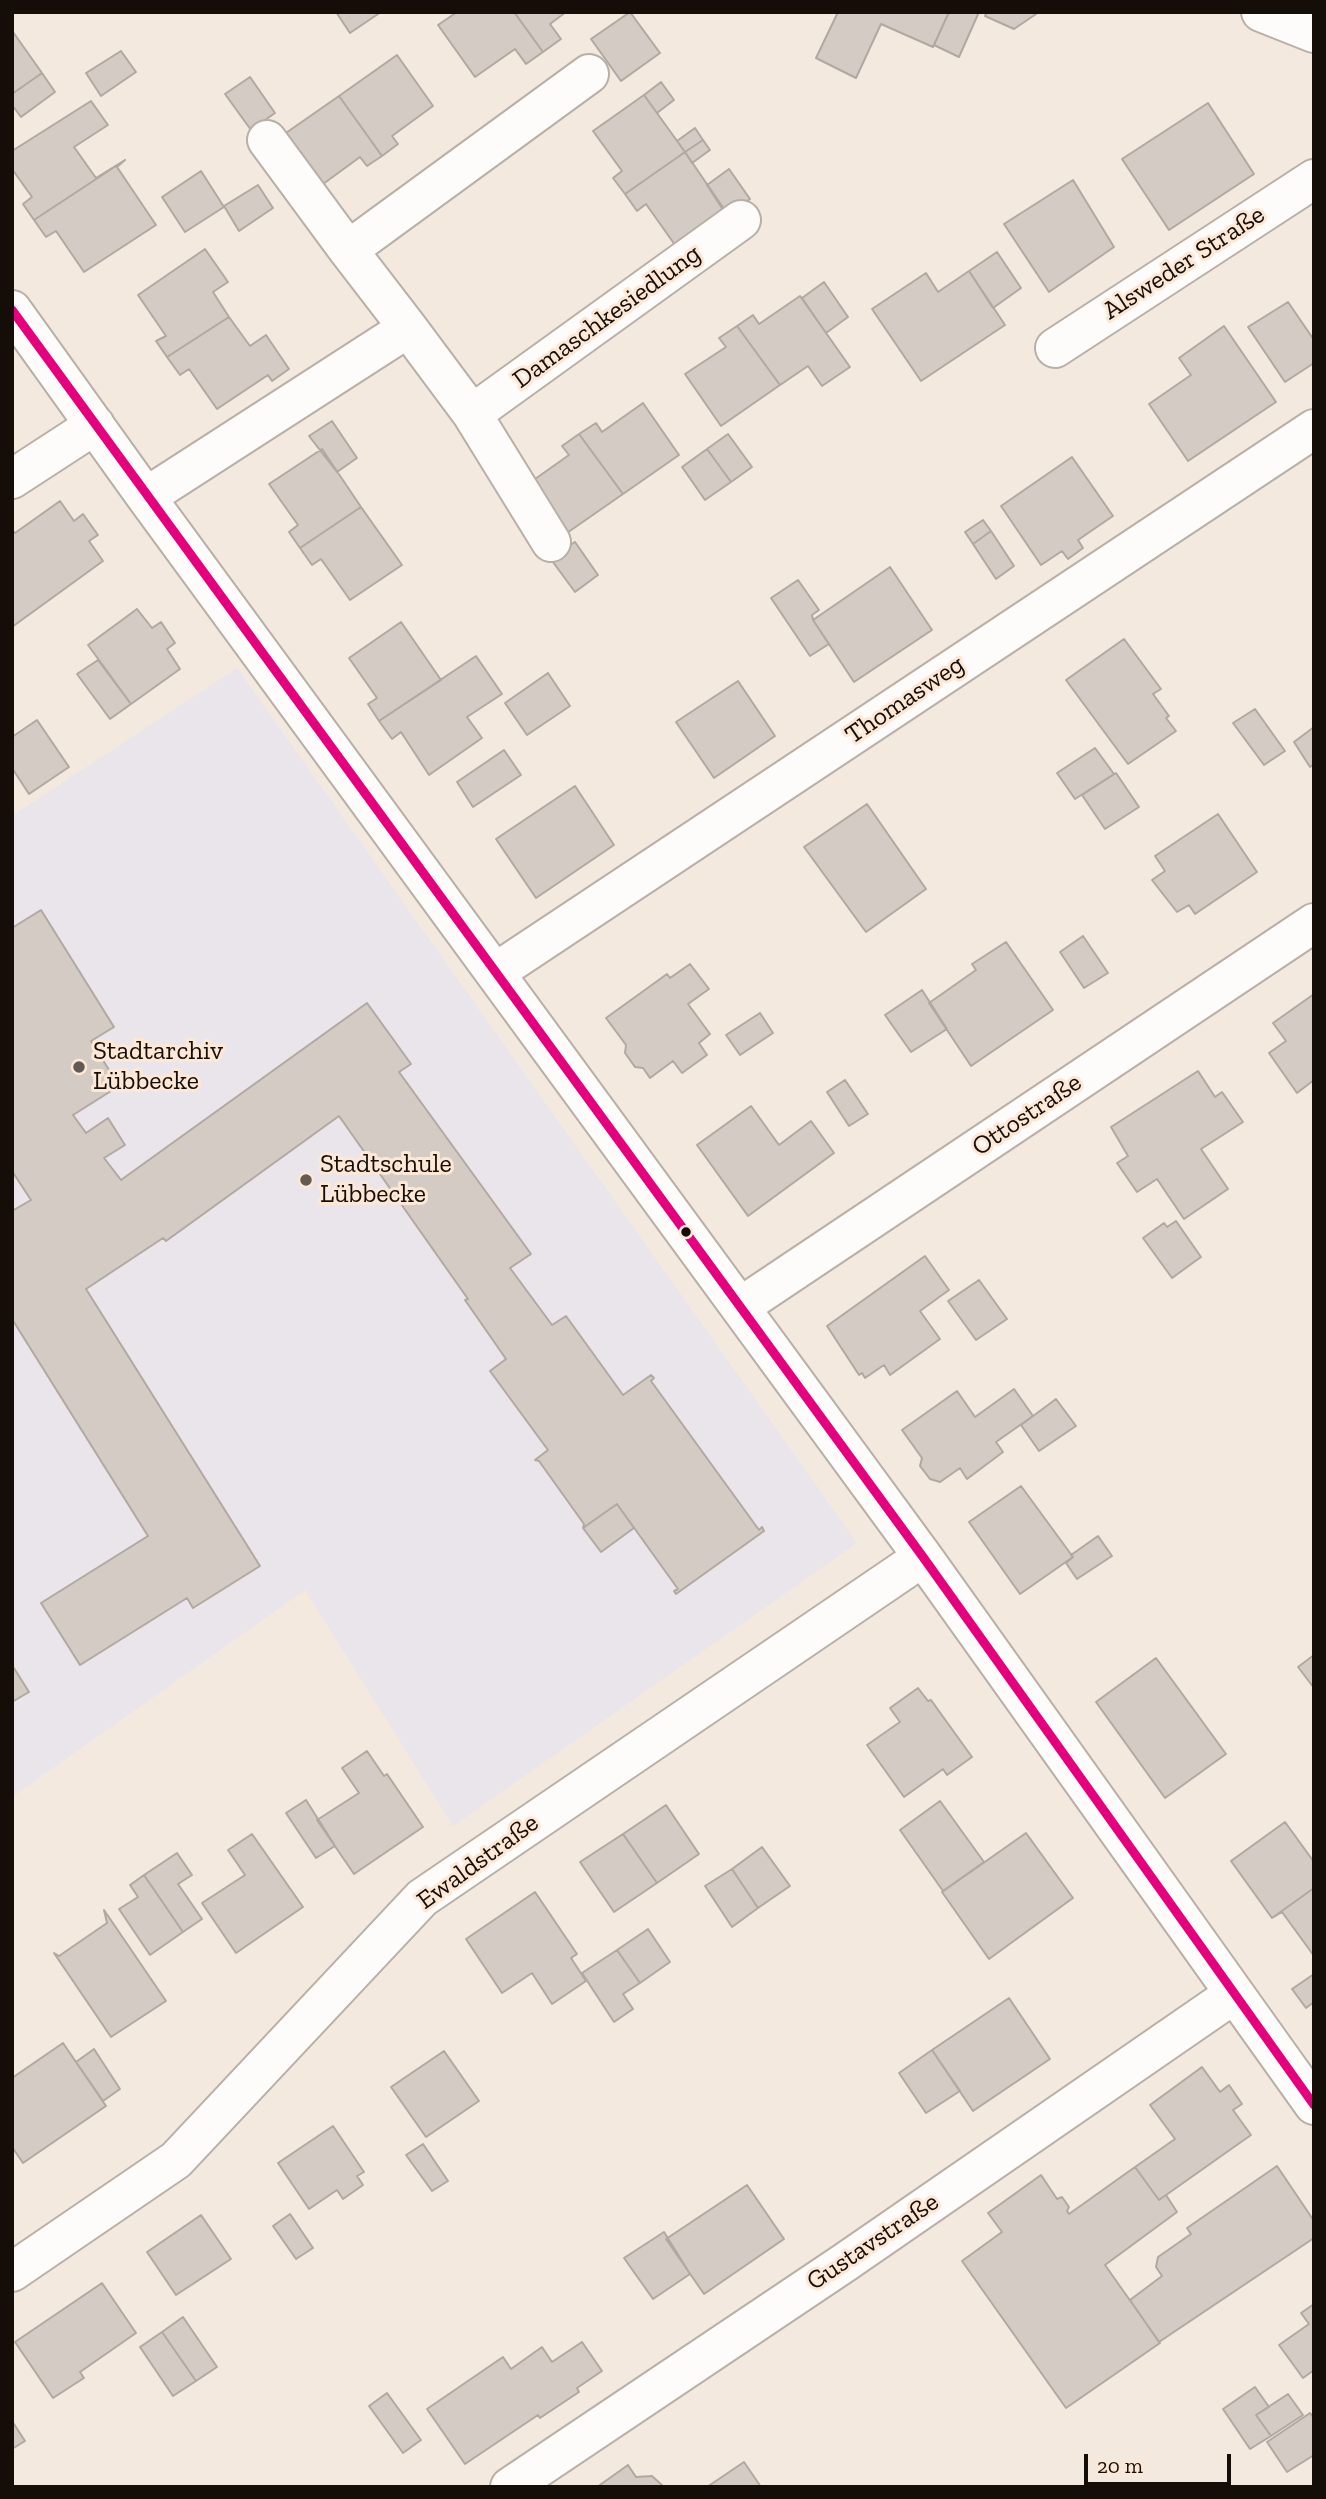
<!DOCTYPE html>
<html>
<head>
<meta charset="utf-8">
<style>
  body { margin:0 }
  #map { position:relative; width:1326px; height:2499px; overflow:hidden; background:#f4e9df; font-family:"Zilla Slab",serif }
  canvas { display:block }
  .frame { position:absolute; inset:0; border:14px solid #150e08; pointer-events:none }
  .scale { position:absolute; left:1084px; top:2454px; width:147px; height:32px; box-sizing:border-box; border:4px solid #150e08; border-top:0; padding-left:9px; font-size:21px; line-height:24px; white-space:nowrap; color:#150e08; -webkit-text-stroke:5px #fde8d6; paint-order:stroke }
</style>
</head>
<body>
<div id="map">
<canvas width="1326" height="2499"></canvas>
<div class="frame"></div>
<div class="scale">20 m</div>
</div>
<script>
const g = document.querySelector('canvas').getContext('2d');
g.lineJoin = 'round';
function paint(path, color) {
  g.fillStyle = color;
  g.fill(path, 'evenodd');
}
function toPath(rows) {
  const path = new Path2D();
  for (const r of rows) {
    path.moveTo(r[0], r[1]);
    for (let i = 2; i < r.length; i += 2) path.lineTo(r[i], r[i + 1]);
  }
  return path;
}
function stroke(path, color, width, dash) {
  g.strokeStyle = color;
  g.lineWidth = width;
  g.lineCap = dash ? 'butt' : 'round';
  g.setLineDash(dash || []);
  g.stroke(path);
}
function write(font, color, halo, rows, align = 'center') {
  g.font = font + ' "Zilla Slab",serif';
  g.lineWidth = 6;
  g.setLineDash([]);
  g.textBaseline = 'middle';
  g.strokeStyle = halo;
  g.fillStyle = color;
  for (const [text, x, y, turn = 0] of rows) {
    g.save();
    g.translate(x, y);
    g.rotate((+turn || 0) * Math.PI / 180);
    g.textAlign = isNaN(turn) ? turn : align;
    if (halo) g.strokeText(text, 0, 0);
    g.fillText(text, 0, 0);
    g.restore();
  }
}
paint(toPath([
  [237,668,857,1543,453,1826,305,1590,12,1797,12,816]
]), '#eae4eb');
const building = toPath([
  [336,12,381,12,350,33,336,12],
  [457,12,514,12,543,52,526,64,515,49,475,77,438,25,457,12],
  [514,12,566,12,550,24,561,39,543,52,514,12],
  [630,12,660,53,621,81,591,39,630,12],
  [838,12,949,12,933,47,881,24,856,78,816,58,838,12],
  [949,12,979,12,959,57,934,45,949,12],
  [987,12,1039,12,1014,29,985,16,987,12],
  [13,32,42,73,12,94,12,33,13,32],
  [121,51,136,72,101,96,86,73,121,51],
  [397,55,433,106,392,136,398,144,382,156,339,96,397,55],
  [42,73,55,92,21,117,12,105,12,94,42,73],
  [250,77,275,113,251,130,225,94,250,77],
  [661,82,674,100,657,113,644,95,661,82],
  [644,95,685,152,625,194,613,178,622,171,593,131,644,95],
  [339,96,382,156,367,166,360,157,319,187,283,135,339,96],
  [91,101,108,125,74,147,96,178,125,160,34,220,23,204,32,197,12,169,12,151,91,101],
  [1208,103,1254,174,1169,230,1122,159,1208,103],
  [695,128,703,140,685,152,677,141,695,128],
  [703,140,710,150,692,163,685,152,703,140],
  [685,152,724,209,675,245,646,204,637,211,625,194,685,152],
  [125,160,117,167,156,225,84,272,56,231,46,237,34,220,125,160],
  [729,169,750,199,727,216,707,185,729,169],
  [201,171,224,207,185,232,162,197,201,171],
  [1073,180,1114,247,1049,292,1004,224,1073,180],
  [258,185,273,208,239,231,224,206,258,185],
  [205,249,228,282,213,292,229,317,167,357,156,341,166,336,138,295,205,249],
  [997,252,1021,288,993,308,969,271,997,252],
  [969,271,1005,325,921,381,872,309,926,273,938,292,969,271],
  [824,282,848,317,826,333,802,298,824,282],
  [800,296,850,367,822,386,808,366,780,385,737,326,753,315,759,324,800,296],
  [1288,302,1314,340,1314,363,1285,382,1248,327,1288,302],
  [229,317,250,346,266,335,289,369,272,381,268,375,217,409,189,369,180,375,167,357,229,317],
  [737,326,780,385,721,426,685,374,726,347,719,338,737,326],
  [1224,326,1276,402,1188,461,1149,404,1191,375,1179,358,1224,326],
  [643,403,679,455,623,494,579,434,596,423,602,432,643,403],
  [332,421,357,458,337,472,309,436,332,421],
  [579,434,623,494,564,535,528,484,569,455,562,446,579,434],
  [728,434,752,467,731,482,707,449,728,434],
  [322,449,361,507,300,548,289,532,298,525,269,484,322,449],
  [707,449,731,482,705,500,682,467,707,449],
  [1072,457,1113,516,1078,540,1083,548,1068,559,1062,551,1041,565,1001,506,1072,457],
  [60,501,74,521,83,514,98,535,89,541,103,561,12,627,12,530,15,533,60,501],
  [361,507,402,565,350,600,321,559,312,565,300,548,361,507],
  [983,520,991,531,973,544,965,532,983,520],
  [991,531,1014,566,996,579,973,544,991,531],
  [575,542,598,575,575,592,550,558,575,542],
  [890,567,932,630,854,682,813,620,890,567],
  [798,580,819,610,812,615,813,620,829,644,810,656,771,598,798,580],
  [137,609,152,628,161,622,175,643,167,649,180,669,131,704,88,645,137,609],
  [401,622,441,680,379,721,368,704,377,698,349,658,401,622],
  [1124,639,1161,689,1153,694,1169,716,1166,718,1176,731,1128,764,1066,680,1124,639],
  [476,656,502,694,467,717,482,738,429,775,401,732,392,739,379,721,476,656],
  [98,660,131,704,110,719,77,674,98,660],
  [548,673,570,706,527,735,505,703,548,673],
  [738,681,775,736,714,778,676,722,738,681],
  [1255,709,1285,751,1264,765,1233,723,1255,709],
  [37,720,69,767,29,794,12,768,12,737,37,720],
  [1314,727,1314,764,1310,767,1294,742,1314,727],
  [1095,748,1114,774,1075,799,1057,773,1095,748],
  [504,750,521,775,473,807,457,782,504,750],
  [1116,773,1139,807,1105,829,1082,795,1116,773],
  [575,786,614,845,536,898,496,839,575,786],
  [867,804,926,889,866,932,804,847,867,804],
  [1218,814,1257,872,1195,914,1189,905,1177,912,1152,880,1165,871,1155,856,1218,814],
  [41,910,114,1027,91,1041,119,1086,73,1115,86,1133,108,1118,125,1145,104,1158,121,1180,367,1003,411,1064,399,1072,531,1254,510,1268,552,1325,566,1316,623,1395,651,1375,654,1378,651,1381,759,1530,762,1527,764,1531,676,1594,674,1591,678,1589,617,1504,583,1528,584,1524,539,1461,535,1460,548,1450,490,1371,506,1359,465,1300,468,1299,339,1116,166,1241,163,1238,86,1289,260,1566,193,1608,187,1598,80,1665,41,1603,148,1536,12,1319,12,1211,31,1200,12,1171,12,928,41,910],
  [1083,936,1108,973,1084,988,1060,952,1083,936],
  [1006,942,1053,1010,971,1066,929,1003,976,970,972,964,1006,942],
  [690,964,709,989,688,1004,710,1034,699,1043,707,1055,682,1073,673,1061,650,1078,643,1068,635,1067,625,1053,626,1045,606,1018,667,974,670,978,690,964],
  [922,990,947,1029,911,1052,885,1015,922,990],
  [1314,994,1314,1080,1297,1093,1269,1053,1286,1041,1273,1023,1314,994],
  [760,1013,773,1033,740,1055,726,1035,760,1013],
  [1198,1071,1215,1097,1222,1092,1243,1122,1201,1149,1228,1189,1184,1219,1157,1179,1137,1192,1117,1163,1128,1156,1111,1127,1198,1071],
  [845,1080,868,1114,849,1126,827,1092,845,1080],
  [751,1106,779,1145,811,1121,834,1153,748,1216,697,1145,751,1106],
  [1176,1221,1201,1257,1172,1278,1143,1238,1164,1223,1167,1227,1176,1221],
  [925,1256,949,1290,920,1311,940,1339,890,1375,884,1365,865,1378,862,1373,859,1375,827,1326,925,1256],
  [979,1280,1007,1319,976,1340,948,1301,979,1280],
  [1014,1389,1033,1416,996,1442,1003,1452,967,1479,960,1468,940,1482,930,1479,920,1466,922,1458,902,1430,957,1391,975,1417,1014,1389],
  [1056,1399,1076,1426,1039,1451,1021,1425,1056,1399],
  [1021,1486,1073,1557,1020,1594,969,1522,1021,1486],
  [617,1504,634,1528,601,1552,583,1528,617,1504],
  [1098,1536,1112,1556,1077,1579,1066,1563,1073,1557,1071,1555,1098,1536],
  [1314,1655,1314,1688,1298,1667,1314,1655],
  [1156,1658,1226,1754,1165,1798,1096,1702,1156,1658],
  [12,1665,29,1692,12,1702,12,1665],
  [918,1688,928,1701,931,1700,972,1757,947,1775,943,1769,904,1797,867,1745,900,1722,890,1708,918,1688],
  [367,1751,384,1776,387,1774,423,1827,354,1874,317,1820,359,1793,342,1768,367,1751],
  [306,1800,335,1846,316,1858,286,1813,306,1800],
  [940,1801,984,1862,943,1891,900,1830,940,1801],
  [666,1805,699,1854,657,1883,623,1834,666,1805],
  [1285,1822,1314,1862,1314,1888,1272,1918,1231,1861,1285,1822],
  [1026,1833,1073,1898,989,1959,942,1892,1026,1833],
  [252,1834,303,1907,236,1953,202,1903,245,1875,228,1850,252,1834],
  [623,1834,657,1883,614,1912,580,1862,623,1834],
  [762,1847,790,1886,758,1908,732,1869,762,1847],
  [177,1853,192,1875,178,1884,202,1919,183,1932,144,1875,177,1853],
  [732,1869,758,1908,732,1927,705,1886,732,1869],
  [144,1875,183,1932,150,1955,119,1909,138,1897,130,1885,144,1875],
  [1314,1888,1314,1956,1282,1912,1272,1918,1314,1888],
  [535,1892,577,1954,571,1958,586,1981,552,2004,532,1973,502,1993,466,1939,535,1892],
  [104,1910,166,2001,111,2037,54,1953,59,1956,107,1923,104,1910],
  [648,1929,670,1962,640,1983,617,1950,648,1929],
  [617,1950,640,1983,623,1994,633,2009,614,2022,582,1973,617,1950],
  [1314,1974,1314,2002,1306,2008,1292,1989,1314,1974],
  [1009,1998,1050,2059,973,2111,932,2050,1009,1998],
  [63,2043,106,2106,23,2163,12,2147,12,2078,63,2043],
  [94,2049,120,2089,103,2101,76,2062,94,2049],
  [932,2050,960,2091,926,2113,899,2073,932,2050],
  [444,2051,479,2101,426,2137,391,2087,444,2051],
  [1202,2067,1220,2092,1229,2085,1242,2104,1233,2110,1251,2135,1159,2200,1135,2167,1175,2139,1150,2105,1202,2067],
  [333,2126,364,2172,357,2176,363,2185,343,2199,337,2190,309,2209,278,2163,333,2126],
  [423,2144,448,2181,432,2191,406,2155,423,2144],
  [1277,2166,1314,2221,1314,2238,1159,2342,1130,2300,1162,2276,1156,2267,1158,2257,1191,2234,1187,2228,1277,2166],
  [1135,2167,1159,2200,1166,2195,1177,2212,1105,2265,1160,2343,1066,2408,962,2261,1002,2232,988,2213,1041,2175,1057,2199,1062,2197,1069,2207,1067,2211,1069,2214,1135,2167],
  [747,2185,784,2239,704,2294,666,2239,747,2185],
  [290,2214,313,2248,296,2259,273,2226,290,2214],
  [201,2215,231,2259,176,2295,147,2252,201,2215],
  [664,2232,690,2274,653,2299,624,2258,664,2232],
  [102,2283,136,2333,80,2372,84,2378,53,2398,15,2342,102,2283],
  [1314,2304,1314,2370,1303,2378,1279,2345,1309,2324,1301,2313,1314,2304],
  [183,2317,217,2367,196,2381,162,2332,183,2317],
  [162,2332,196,2381,173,2396,140,2347,162,2332],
  [582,2342,602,2371,577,2388,579,2392,540,2418,538,2415,465,2464,427,2409,503,2357,511,2369,542,2347,552,2362,582,2342],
  [1255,2387,1269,2407,1256,2415,1271,2436,1250,2449,1223,2409,1255,2387],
  [387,2393,421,2440,403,2453,369,2406,387,2393],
  [1288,2394,1303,2415,1271,2436,1256,2415,1288,2394],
  [1310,2413,1314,2418,1314,2455,1287,2472,1267,2442,1310,2413],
  [12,2421,25,2441,12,2449,12,2421],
  [744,2462,761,2487,707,2487,744,2462],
  [628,2465,636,2477,652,2476,664,2487,597,2487,628,2465]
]);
paint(building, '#d4cbc4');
stroke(building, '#b1a9a1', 2);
const minor = toPath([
  [1261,12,1314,33],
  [267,140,348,250],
  [12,310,146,497,923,1557,1314,2105],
  [408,328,348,250,589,74],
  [1055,348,1314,179],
  [472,414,551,542],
  [12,479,95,425],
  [146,497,408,328,472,414,741,220],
  [496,972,1314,429],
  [740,1307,1314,923],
  [12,2272,176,2160,422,1898,923,1557],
  [510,2487,844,2263,1234,1994]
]);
stroke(minor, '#b8afa7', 42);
stroke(minor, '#fdfcfa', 38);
stroke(toPath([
  [12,310,923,1557,1314,2105]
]), '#e5007d', 9);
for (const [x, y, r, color] of [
  [79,1067,7,"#635b53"],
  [306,1180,7,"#635b53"],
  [686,1232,6,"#150e08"]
]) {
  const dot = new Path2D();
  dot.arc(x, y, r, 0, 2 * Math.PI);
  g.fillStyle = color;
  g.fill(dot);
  stroke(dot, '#fde8d6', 2.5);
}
write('26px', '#150e08', '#fde8d6', [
  ["Alsweder Straße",1184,263,-33],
  ["Damaschkesiedlung",607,317,-36],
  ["Thomasweg",905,700,-34],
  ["Ottostraße",1027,1115,-34],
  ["Ewaldstraße",478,1862,-36],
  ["Gustavstraße",873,2242,-34]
]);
write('26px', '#150e08', '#fde8d6', [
  ["Stadtarchiv",93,1052],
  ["Lübbecke",93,1082],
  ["Stadtschule",320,1165],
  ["Lübbecke",320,1195]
], 'left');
</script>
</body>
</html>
